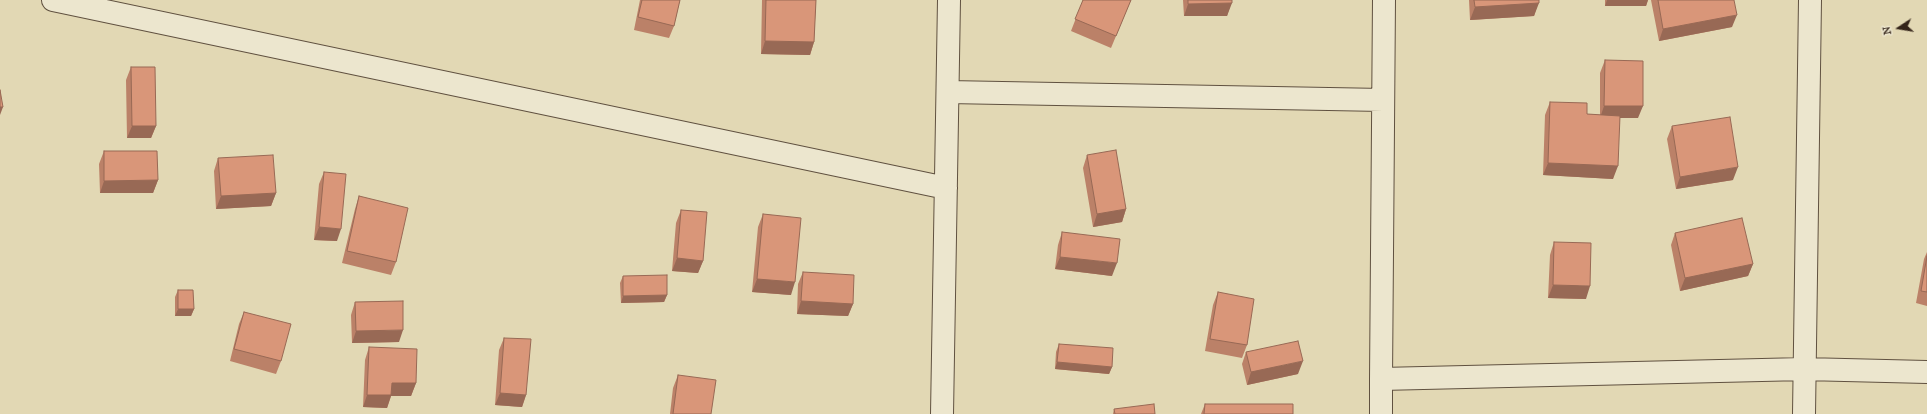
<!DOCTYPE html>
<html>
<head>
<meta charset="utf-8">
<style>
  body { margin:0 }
  #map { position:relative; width:1927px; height:414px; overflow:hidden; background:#e2d8b4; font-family:"IM FELL French Canon",serif }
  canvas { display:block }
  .north { position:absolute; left:1879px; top:8px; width:40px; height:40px; -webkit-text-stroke:3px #ece6ce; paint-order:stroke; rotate:258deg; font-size:11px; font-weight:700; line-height:16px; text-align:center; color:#342419 }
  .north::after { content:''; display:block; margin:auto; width:14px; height:18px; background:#342419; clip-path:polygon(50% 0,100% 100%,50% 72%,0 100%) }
</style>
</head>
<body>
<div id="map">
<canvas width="1927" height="414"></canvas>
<div class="north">N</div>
</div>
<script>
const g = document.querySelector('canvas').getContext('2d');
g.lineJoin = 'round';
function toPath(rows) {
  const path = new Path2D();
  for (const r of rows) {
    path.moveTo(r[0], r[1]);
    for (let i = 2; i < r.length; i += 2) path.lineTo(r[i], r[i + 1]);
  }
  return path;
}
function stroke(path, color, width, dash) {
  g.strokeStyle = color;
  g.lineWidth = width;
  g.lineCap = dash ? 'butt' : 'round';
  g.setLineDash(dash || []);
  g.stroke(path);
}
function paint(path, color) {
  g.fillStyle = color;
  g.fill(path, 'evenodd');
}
const minor = toPath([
  [53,0,946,188],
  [948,92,1383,100],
  [1381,379,1384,0],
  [942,414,949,0],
  [1381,414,1381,379,1804,369,1927,372],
  [1804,414,1810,0]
]);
stroke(minor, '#605140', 24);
stroke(minor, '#ece6ce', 22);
paint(toPath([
  [640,0,680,0,674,26,669,38,634,30],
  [762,0,816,0,814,42,810,55,761,54],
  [1083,0,1131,0,1111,48,1071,31],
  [1183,0,1232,0,1227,16,1184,16],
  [1469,0,1539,0,1534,16,1470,20],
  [1605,0,1648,0,1646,6,1605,6],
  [1651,0,1734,0,1732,27,1659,41],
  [1605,60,1638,118,1620,118,1613,179,1543,175,1545,115,1550,102,1587,114,1600,115,1600,73],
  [131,67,156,126,151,138,127,138,126,80],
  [1672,126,1733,180,1676,189,1667,139],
  [104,151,158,180,153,193,100,193,99,164],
  [1087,155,1126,209,1122,222,1093,227,1083,168],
  [218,158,276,193,271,206,216,209,214,171],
  [324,172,337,241,314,240,319,184],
  [359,196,396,262,391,275,342,263,355,209],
  [681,210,703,261,698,273,672,271,676,223],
  [763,214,791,295,752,292,758,227],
  [1062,232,1112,276,1055,269,1058,245],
  [1675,233,1753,264,1748,276,1680,291,1671,245],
  [1554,242,1586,299,1548,298,1550,255],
  [1927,252,1927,306,1916,303,1924,259],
  [803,272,853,304,848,316,797,314,798,284],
  [623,276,667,295,664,302,621,303,620,283],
  [178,290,194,309,191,316,175,316,175,297],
  [1218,292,1247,345,1242,358,1205,351,1213,305],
  [355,302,399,342,352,343,351,315],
  [244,312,281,361,276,374,230,361,239,324],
  [504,338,526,395,522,407,495,405,499,350],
  [1059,344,1112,367,1109,374,1055,369,1056,352],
  [369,347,416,383,411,396,391,396,387,408,363,407,365,360],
  [1246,352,1298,374,1247,385,1242,364],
  [678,375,711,414,670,414,673,388],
  [1205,404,1293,414,1201,414],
  [1114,409,1155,414,1113,414]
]), '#bb8168');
paint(toPath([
  [1607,0,1648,0,1646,6,1605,6],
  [1232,3,1227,16,1184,16,1188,4],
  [1539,3,1534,16,1470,20,1475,7],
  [1737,15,1732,27,1659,41,1663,29],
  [765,41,814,42,810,55,761,54],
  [1604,106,1643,106,1638,118,1600,118],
  [0,107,3,107,0,115],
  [132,126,156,126,151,138,127,138],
  [1548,163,1618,166,1613,179,1543,175],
  [1738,167,1733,180,1676,189,1680,177],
  [158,180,153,193,100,193,104,181],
  [276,193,271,206,216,209,221,196],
  [1126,209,1122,222,1093,227,1097,214],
  [319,227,341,229,337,241,314,240],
  [1060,257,1117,263,1112,276,1055,269],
  [677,258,703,261,698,273,672,271],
  [1753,264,1748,276,1680,291,1685,278],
  [757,279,795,282,791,295,752,292],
  [1553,285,1590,286,1586,299,1548,298],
  [667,295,664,302,621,303,623,296],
  [801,301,853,304,848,316,797,314],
  [178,309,194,309,191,316,175,316],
  [403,330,399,342,352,343,356,331],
  [1303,361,1298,374,1247,385,1251,372],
  [1057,362,1112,367,1109,374,1055,369],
  [392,383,416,383,411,396,391,396,387,408,363,407,367,395],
  [500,393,526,395,522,407,495,405]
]), '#986955');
const building = toPath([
  [642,0,680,0,674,26,638,17,642,0],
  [766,0,816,0,814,42,765,41,766,0],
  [1083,0,1131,0,1116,36,1075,19,1083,0],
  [1188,0,1232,0,1232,3,1188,4,1188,0],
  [1474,0,1539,0,1539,3,1475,7,1474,0],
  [1658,0,1734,0,1737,15,1663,29,1658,0],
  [1605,60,1643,61,1643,106,1604,106,1605,60],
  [131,67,155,67,156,126,132,126,131,67],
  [0,90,3,107,0,107,0,90],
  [1550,102,1587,103,1587,114,1620,116,1618,166,1548,163,1550,102],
  [1730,117,1738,167,1680,177,1672,126,1730,117],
  [1116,150,1126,209,1097,214,1087,155,1116,150],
  [104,151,157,151,158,180,104,181,104,151],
  [273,155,276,193,221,196,218,158,273,155],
  [324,172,346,174,341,229,319,227,324,172],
  [359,196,408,208,396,262,347,251,359,196],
  [681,210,707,212,703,261,677,258,681,210],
  [763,214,801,218,795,282,757,279,763,214],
  [1742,218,1753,264,1685,278,1675,233,1742,218],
  [1062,232,1120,239,1117,263,1060,257,1062,232],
  [1554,242,1591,243,1590,286,1553,285,1554,242],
  [1927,256,1927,292,1921,291,1927,256],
  [803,272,854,275,853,304,801,301,803,272],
  [667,275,667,295,623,296,623,276,667,275],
  [178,290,193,290,194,309,178,309,178,290],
  [1218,292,1254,299,1247,345,1210,339,1218,292],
  [403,301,403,330,356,331,355,302,403,301],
  [244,312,291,324,281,361,234,349,244,312],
  [504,338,531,339,526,395,500,393,504,338],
  [1298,341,1303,361,1251,372,1246,352,1298,341],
  [1059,344,1113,348,1112,367,1057,362,1059,344],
  [369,347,417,349,416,383,392,383,391,395,367,395,369,347],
  [678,375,716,380,711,414,673,414,678,375],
  [1154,404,1155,414,1115,414,1114,409,1154,404],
  [1205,404,1293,404,1293,414,1204,414,1205,404]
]);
paint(building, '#d99679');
stroke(building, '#986955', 1);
</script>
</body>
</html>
